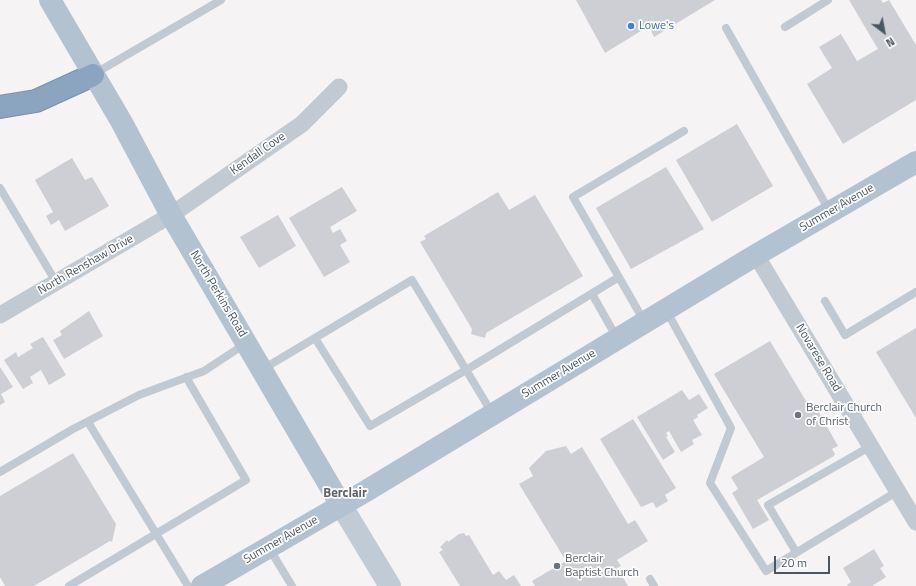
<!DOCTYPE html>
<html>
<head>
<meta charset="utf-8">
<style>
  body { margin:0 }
  #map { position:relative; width:916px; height:586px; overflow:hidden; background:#f5f3f3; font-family:"Titillium Web",sans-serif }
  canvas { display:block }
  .north { position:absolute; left:864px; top:12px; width:40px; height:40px; -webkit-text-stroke:3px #fff; paint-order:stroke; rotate:148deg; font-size:11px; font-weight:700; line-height:16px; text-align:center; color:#4a5661 }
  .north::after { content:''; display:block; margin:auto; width:14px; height:18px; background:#4a5661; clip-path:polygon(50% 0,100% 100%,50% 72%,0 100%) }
  .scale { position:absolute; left:774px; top:556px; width:56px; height:18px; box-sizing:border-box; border:2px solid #4a5661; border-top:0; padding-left:5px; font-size:12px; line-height:14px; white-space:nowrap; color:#4a5661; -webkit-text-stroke:3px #fff; paint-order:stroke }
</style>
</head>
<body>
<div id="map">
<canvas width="916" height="586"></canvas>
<div class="north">N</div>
<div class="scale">20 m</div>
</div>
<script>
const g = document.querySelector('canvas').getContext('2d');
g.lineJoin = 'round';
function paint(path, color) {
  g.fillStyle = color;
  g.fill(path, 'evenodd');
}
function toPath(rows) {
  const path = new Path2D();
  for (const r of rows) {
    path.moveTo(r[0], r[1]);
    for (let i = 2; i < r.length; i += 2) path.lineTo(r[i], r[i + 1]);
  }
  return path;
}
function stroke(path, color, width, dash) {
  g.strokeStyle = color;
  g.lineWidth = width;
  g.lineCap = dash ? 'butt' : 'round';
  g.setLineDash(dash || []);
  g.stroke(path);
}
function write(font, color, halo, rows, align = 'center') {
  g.font = font + ' "Titillium Web",sans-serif';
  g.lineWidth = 3.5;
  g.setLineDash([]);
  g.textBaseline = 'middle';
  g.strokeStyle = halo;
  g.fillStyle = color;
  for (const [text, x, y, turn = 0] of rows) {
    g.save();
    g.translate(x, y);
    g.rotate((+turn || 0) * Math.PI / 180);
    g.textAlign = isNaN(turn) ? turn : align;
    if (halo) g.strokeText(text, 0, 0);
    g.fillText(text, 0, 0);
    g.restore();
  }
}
paint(toPath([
  [576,0,715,0,654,37,649,26,605,53],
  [849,0,881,0,883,3,889,0,916,45,916,100,843,144,807,84,832,68,819,47,841,34,857,61,878,49],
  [737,124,773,186,712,222,676,160],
  [72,158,85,180,92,177,109,206,65,231,59,220,51,225,46,216,53,212,35,180],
  [666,167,704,229,631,269,596,208],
  [342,187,357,211,330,227,333,233,340,229,347,241,340,245,350,262,324,277,289,218],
  [498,192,509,210,535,195,583,276,486,333,485,338,471,334,472,329,420,242,426,239,424,236],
  [278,215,296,246,259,268,240,237],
  [89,311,103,336,64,359,53,340,62,335,60,331],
  [916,328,916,418,876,352],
  [43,337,66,375,49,385,41,370,30,377,33,383,23,389,4,360,16,352,18,357,33,348,30,344],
  [770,341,812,411,817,409,838,446,832,449,835,454,834,456,757,500,769,520,753,529,732,493,738,489,731,477,764,457,714,374],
  [0,367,13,387,1,394,5,402,0,405],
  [682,390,689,400,699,394,708,408,697,415,698,417,693,420,702,435,692,440,694,444,681,452,669,431,666,433,668,436,666,437,675,452,663,460,637,417],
  [633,419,676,488,665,495,668,501,656,508,653,502,641,507,600,439],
  [566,446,571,454,582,447,628,524,635,520,648,541,617,560,621,566,617,568,628,586,535,586,532,581,566,561,519,484,533,476,529,468,546,451],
  [73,453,116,524,112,542,110,541,34,586,5,586,0,577,0,496],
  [464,533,466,536,469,535,493,575,499,571,506,580,514,575,521,586,460,586,439,552,443,550,440,547,447,540,448,542,459,534],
  [874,549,884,566,880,568,886,577,872,586,848,586,847,585,851,582,843,568]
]), '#cdcfd5');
const highway = toPath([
  [0,107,36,101,93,75]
]);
stroke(highway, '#7690ad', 24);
stroke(toPath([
  [785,27,828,0],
  [726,28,830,212],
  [94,74,221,0],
  [0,188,56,282],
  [592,294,617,338],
  [825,301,845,335,916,292],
  [666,310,731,428,710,483,766,571,898,491],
  [644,321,573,197,684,131],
  [315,338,370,426,466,370,619,277],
  [263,369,412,280,492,413],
  [88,422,188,586],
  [0,472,73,429,139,395,204,371,245,344],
  [269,548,292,586],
  [796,552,768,505,871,446],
  [650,579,654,586],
  [69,586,246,480,186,377]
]), '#c1cad2', 8);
stroke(toPath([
  [756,255,916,522],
  [0,315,171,215,302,124,339,87]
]), '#c1cad2', 17);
stroke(toPath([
  [341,505,390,586]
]), '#c1cbd6', 22);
stroke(toPath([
  [50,0,121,121,171,215,341,505],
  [202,586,366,491,756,255,916,162]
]), '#b3c2d1', 22);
stroke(highway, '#8ba5c1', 22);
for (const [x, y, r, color] of [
  [631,26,4,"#3f7fe0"],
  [798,415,4,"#6b7280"],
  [557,566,4,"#6b7280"]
]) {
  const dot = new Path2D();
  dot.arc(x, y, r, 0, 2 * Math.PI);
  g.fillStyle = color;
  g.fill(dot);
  stroke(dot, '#fff', 1.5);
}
write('12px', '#366cbe', '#fff', [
  ["Lowe's",639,26]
], 'left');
write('12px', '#4a5661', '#fff', [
  ["Kendall Cove",258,154,-35],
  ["Summer Avenue",837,208,-30],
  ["North Renshaw Drive",86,265,-30],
  ["North Perkins Road",218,294,59],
  ["Novarese Road",818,358,59],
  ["Summer Avenue",559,374,-31],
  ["Summer Avenue",281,540,-30]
]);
write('12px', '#5b616d', '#fff', [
  ["Berclair Church",806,408],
  ["of Christ",806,422],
  ["Berclair",565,559],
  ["Baptist Church",565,573]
], 'left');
write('bold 13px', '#5f6368', '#fff', [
  ["Berclair",345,494]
]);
</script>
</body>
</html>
